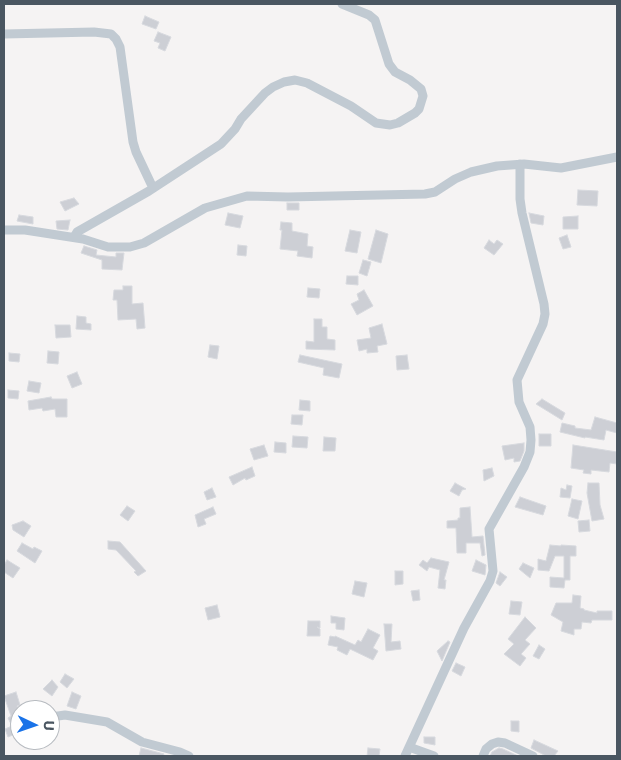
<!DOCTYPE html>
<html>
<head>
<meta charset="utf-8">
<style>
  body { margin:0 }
  #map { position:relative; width:621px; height:760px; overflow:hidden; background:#f5f3f3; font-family:Commissioner,sans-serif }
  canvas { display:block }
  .frame { position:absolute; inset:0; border:5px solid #4a5661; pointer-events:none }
  .north { position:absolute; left:10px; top:700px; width:50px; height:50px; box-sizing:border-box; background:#fff; border:1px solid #b7bbc0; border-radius:50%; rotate:93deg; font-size:14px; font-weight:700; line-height:20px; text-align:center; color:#4a5661 }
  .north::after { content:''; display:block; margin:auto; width:18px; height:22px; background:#1a73e8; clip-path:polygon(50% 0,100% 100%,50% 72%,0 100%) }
</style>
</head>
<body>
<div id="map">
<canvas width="621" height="760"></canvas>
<div class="frame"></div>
<div class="north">U</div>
</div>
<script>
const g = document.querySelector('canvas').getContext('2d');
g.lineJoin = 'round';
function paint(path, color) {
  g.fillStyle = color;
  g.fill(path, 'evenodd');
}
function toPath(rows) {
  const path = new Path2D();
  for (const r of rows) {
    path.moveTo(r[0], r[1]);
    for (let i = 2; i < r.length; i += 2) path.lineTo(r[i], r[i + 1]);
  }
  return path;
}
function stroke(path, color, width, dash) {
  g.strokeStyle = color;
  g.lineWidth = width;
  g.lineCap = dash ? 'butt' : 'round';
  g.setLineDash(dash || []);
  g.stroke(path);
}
const building = toPath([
  [145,16,159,22,156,29,142,24,145,16],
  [158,32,171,37,165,51,158,48,160,43,154,41,158,32],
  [578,190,598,191,597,206,577,205,578,190],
  [74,198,79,204,65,211,60,202,74,198],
  [287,203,299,203,299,210,287,210,287,203],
  [228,213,243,216,240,228,225,225,228,213],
  [529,213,544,216,543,225,531,223,529,213],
  [19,215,33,217,33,224,17,221,19,215],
  [578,216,578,229,563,229,563,217,578,216],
  [70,220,68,230,57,229,56,221,70,220],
  [281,222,292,223,292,231,308,234,307,246,313,247,312,258,297,256,298,251,280,249,282,230,280,230,281,222],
  [350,230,361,232,357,253,345,251,350,230],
  [376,230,388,234,381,263,368,259,376,230],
  [567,235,571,247,563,249,559,238,567,235],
  [489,240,494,244,497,240,503,244,494,255,484,248,489,240],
  [238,245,247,246,246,256,237,255,238,245],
  [84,246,97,250,96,255,116,257,116,253,124,253,122,270,102,269,102,260,81,253,84,246],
  [363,260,371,262,367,276,359,273,363,260],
  [347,276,358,276,358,285,346,284,347,276],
  [123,286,132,286,132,304,143,303,145,328,137,329,136,319,118,320,117,300,113,300,114,290,123,290,123,286],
  [308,288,320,289,319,298,307,297,308,288],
  [364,290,373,306,357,315,351,304,359,300,357,294,364,290],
  [77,316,86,317,86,323,91,324,91,330,76,329,77,316],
  [314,319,322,319,322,327,327,327,327,339,335,340,335,350,306,349,306,341,314,342,314,319],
  [382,324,387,344,377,346,378,352,367,353,367,349,359,351,357,340,371,338,369,328,382,324],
  [55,325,70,325,71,337,56,338,55,325],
  [210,345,219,346,217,359,208,357,210,345],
  [48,351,59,352,58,364,47,363,48,351],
  [9,353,20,354,19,362,9,361,9,353],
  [300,355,342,364,339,378,323,375,324,368,298,362,300,355],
  [407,355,409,369,397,370,396,356,407,355],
  [77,372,82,384,72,388,67,376,77,372],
  [29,381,41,383,39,393,27,391,29,381],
  [8,390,19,391,18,399,8,398,8,390],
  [51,397,52,399,67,399,67,417,56,417,55,409,43,411,42,408,29,410,28,401,51,397],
  [542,399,565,413,562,420,536,404,542,399],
  [300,400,310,401,310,411,299,410,300,400],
  [292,415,303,415,302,425,291,424,292,415],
  [595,417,617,423,617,433,606,430,604,440,585,437,585,438,560,432,562,423,575,426,575,428,591,430,595,417],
  [539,434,551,434,551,446,539,446,539,434],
  [293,436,308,437,307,448,292,447,293,436],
  [324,437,336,438,335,451,323,451,324,437],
  [275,442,286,443,286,453,274,452,275,442],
  [524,443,524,451,520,461,514,462,514,458,505,460,502,446,524,443],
  [264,445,268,456,254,460,250,449,264,445],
  [573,445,617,452,617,464,610,463,609,472,591,470,591,474,583,473,584,470,571,468,573,445],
  [252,467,255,476,246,480,245,478,233,485,229,477,252,467],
  [492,468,494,476,484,481,483,470,492,468],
  [455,483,466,489,462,490,459,496,450,491,455,483],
  [588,483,599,483,600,505,604,519,592,521,587,493,588,483],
  [567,485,572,486,570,498,560,497,561,488,566,490,567,485],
  [212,488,216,497,207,500,204,492,212,488],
  [520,497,546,506,543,515,515,507,520,497],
  [572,499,582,501,578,519,568,516,572,499],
  [127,506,135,511,128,521,120,515,127,506],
  [213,507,216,514,204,519,206,524,198,527,195,515,213,507],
  [470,507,472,537,483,536,485,555,482,556,480,543,466,543,466,553,457,553,456,528,447,528,447,521,458,520,458,518,460,518,460,508,470,507],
  [589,520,590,531,579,532,578,521,589,520],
  [23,521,31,526,24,537,13,530,12,525,23,521],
  [108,541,120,542,146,571,138,576,134,572,136,571,116,550,108,549,108,541],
  [22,543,33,549,34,547,42,551,35,563,17,551,22,543],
  [550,545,561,546,561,545,576,546,576,556,570,556,570,580,565,580,564,588,550,587,550,577,564,578,564,556,555,556,549,571,538,570,538,559,546,561,550,545],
  [431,558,449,562,444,580,446,580,445,589,438,588,440,570,429,567,427,571,419,565,423,560,427,563,431,558],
  [7,560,20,568,13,578,4,572,4,565,7,560],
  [476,560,486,565,485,575,472,571,476,560],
  [523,563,534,568,530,578,519,569,523,563],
  [395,571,403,571,403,584,395,585,395,571],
  [500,572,507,577,500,586,496,583,500,572],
  [355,581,367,583,364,597,352,594,355,581],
  [419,590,420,600,413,601,411,591,419,590],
  [573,595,581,596,580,608,584,609,584,610,597,613,597,611,612,611,612,620,592,620,591,623,582,622,581,629,574,629,574,635,561,631,563,622,551,615,556,603,572,603,573,595],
  [511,601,522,602,520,615,509,614,511,601],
  [217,605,220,617,208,620,205,608,217,605],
  [331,616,345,618,344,630,336,629,336,623,331,623,331,616],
  [525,617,536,628,525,640,530,644,521,654,526,658,520,666,504,654,514,644,508,639,525,617],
  [308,621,320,621,320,628,317,627,320,629,320,636,307,636,308,621],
  [384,624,392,624,391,642,400,641,401,649,386,651,384,624],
  [368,629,380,635,373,648,378,651,373,660,350,649,347,655,337,650,338,647,328,645,330,636,335,637,335,636,355,645,358,640,361,642,368,629],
  [448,641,450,642,442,661,437,651,448,641],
  [539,645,545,649,539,659,533,656,539,645],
  [456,663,465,667,461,676,452,671,456,663],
  [65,674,74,679,67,688,60,682,65,674],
  [52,680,58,687,52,696,43,689,52,680],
  [16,692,20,705,17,706,20,713,20,721,18,722,20,732,8,737,5,729,12,726,8,718,11,716,4,696,16,692],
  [72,692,81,696,76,709,67,706,72,692],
  [511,721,519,721,519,732,511,731,511,721],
  [424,737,435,737,435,745,424,743,424,737],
  [534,740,558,751,554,756,546,756,531,748,534,740],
  [141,748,164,754,163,756,139,756,141,748],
  [368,748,380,749,379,756,367,756,368,748],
  [499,748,503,749,518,756,490,756,492,752,499,748]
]);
paint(building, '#cdcfd5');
stroke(building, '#d7d9de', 1);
stroke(toPath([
  [4,34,94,32,111,34,116,39,120,47,133,142,136,152,153,188],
  [4,230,25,230,83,239,108,247,130,247,144,243,205,208,247,196,288,197,425,194,435,192,455,179,471,172,497,166,524,164,561,168,617,157],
  [74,237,77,232,149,191,221,144,235,129,241,119,265,93,273,87,284,82,295,80,307,83,351,106,376,123,390,125,398,123,415,113,419,109,423,96,421,89,410,80,395,72,389,64,375,20,369,15,342,4],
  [51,717,65,715,107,722,142,742,180,752,189,756],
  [409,747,434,756],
  [405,756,464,628,490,581,493,571,489,529,524,467,530,452,531,440,530,427,519,402,517,380,543,324,545,314,544,304,522,213,520,199,520,164],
  [483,756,486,749,492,744,498,742,505,743,533,756]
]), '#c1cad2', 9);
</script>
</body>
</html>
